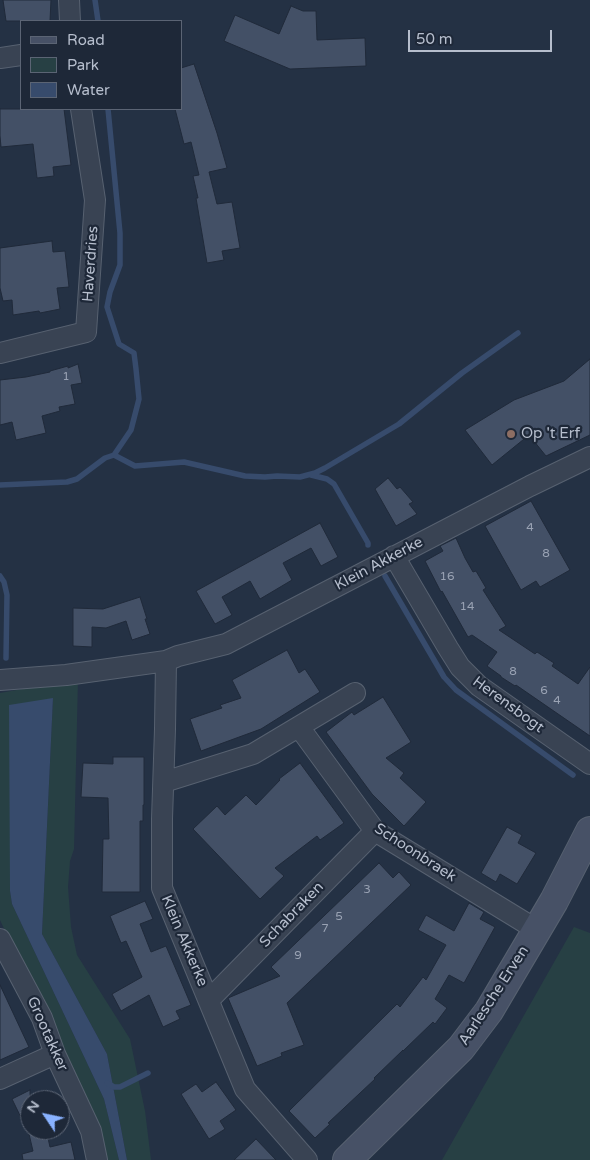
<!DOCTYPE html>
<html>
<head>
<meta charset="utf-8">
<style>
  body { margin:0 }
  #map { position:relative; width:590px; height:1160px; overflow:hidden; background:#243144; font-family:"Varela Round",sans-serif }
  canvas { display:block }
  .legend { position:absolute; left:20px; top:20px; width:162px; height:90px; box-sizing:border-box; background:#1e2838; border:1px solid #5b6474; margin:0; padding:6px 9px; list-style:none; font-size:15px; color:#b6becd }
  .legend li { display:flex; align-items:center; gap:10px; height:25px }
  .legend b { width:25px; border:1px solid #5b6474 }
  .north { position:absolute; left:20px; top:1090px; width:50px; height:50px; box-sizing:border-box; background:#1e2838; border:1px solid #5b6474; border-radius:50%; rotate:304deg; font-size:14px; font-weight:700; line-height:20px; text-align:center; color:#b6becd }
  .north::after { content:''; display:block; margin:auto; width:18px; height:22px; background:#89b2ff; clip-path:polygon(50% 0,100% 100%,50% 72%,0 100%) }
  .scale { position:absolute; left:408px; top:30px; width:144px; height:22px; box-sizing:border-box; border:2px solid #b6becd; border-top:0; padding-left:6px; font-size:15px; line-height:18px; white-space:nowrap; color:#b6becd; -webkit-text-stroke:4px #1e2838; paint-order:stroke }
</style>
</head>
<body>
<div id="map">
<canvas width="590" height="1160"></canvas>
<ul class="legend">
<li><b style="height:6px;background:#475166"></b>Road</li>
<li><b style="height:14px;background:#274044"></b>Park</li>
<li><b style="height:14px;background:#374b6c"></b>Water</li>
</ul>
<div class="north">N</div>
<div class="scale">50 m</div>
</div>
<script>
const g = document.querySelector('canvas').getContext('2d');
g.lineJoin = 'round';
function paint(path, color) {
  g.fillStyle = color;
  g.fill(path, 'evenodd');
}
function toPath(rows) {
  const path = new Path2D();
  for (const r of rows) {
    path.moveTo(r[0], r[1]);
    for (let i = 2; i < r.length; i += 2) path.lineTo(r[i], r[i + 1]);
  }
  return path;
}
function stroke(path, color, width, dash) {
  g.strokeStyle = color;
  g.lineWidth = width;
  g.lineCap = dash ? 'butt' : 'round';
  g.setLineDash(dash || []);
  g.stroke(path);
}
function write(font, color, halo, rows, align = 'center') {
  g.font = font + ' "Varela Round",sans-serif';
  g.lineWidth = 4.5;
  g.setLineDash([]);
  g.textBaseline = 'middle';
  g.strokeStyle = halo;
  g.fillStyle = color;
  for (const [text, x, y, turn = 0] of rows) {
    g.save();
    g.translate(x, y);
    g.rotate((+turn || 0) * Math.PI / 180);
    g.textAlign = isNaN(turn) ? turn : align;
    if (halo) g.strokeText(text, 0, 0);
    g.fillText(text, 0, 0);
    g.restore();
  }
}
paint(toPath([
  [78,679,74,849,70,861,68,887,71,927,77,955,130,1039,145,1111,151,1160,127,1160,107,1054,42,934,53,698,10,891,12,904,104,1099,119,1160,103,1160,78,1085,0,920,0,693],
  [574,927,590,933,590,1160,442,1160]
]), '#274044');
paint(toPath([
  [53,698,42,934,107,1054,127,1160,119,1160,104,1099,12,904,10,891,9,705]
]), '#374b6c');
stroke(toPath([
  [95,0,98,21],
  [108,109,120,233,120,265,110,292,107,307,119,344,134,353,136,369,139,399,131,430,114,455],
  [311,475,327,479,334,484,368,543,368,545],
  [0,485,67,482,77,479,105,458,114,455,135,466,184,462,245,476,265,477,277,476,300,477,315,473,325,468,399,424,462,373,518,333],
  [0,576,4,582,7,595,6,658],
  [385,576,444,677,456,690,573,775],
  [107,1083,114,1087,120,1087,148,1073]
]), '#374b6c', 5.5);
const building = toPath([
  [3,0,51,0,50,21,6,21,3,0],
  [291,6,303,11,316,11,317,40,365,38,366,66,290,69,224,41,235,15,279,34,291,6],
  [194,64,217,133,227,168,209,172,217,204,232,202,240,248,222,251,224,260,207,263,196,198,198,198,193,176,199,175,191,142,184,144,175,109,181,109,181,68,194,64],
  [0,109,64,109,71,165,53,167,54,176,37,178,33,144,1,147,0,136,0,109],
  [52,241,53,252,65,251,69,287,57,288,60,309,40,313,39,311,13,315,12,300,3,301,0,288,0,248,52,241],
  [590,359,590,435,546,456,529,435,492,465,465,430,514,400,564,381,590,359],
  [78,364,82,383,71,385,75,404,59,407,60,411,42,416,46,433,16,440,12,422,0,425,0,380,26,377,50,372,50,371,68,366,68,368,78,364],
  [388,478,397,489,400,487,413,502,409,504,417,514,396,526,375,489,388,478],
  [531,501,570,570,540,587,536,581,521,590,485,526,531,501],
  [320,523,338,557,321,566,311,548,283,563,292,580,260,599,250,581,222,597,232,615,215,624,196,591,320,523],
  [456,538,465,558,473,572,476,571,486,588,483,590,506,626,499,630,535,654,537,652,554,663,552,666,578,684,590,667,590,736,516,685,515,686,501,677,501,676,487,666,497,652,472,635,468,637,442,591,441,592,425,561,443,551,440,546,456,538],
  [140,597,147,619,145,619,150,634,132,640,126,621,106,628,92,627,92,647,73,646,73,608,103,609,140,597],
  [287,650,299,673,305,669,320,692,261,729,201,751,190,719,222,708,220,705,241,698,232,680,287,650],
  [383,697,411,742,386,758,404,773,400,778,426,802,404,826,372,794,326,732,352,712,354,715,383,697],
  [113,757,144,757,144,805,143,805,143,821,140,821,140,892,102,892,103,839,109,839,108,798,81,797,83,763,113,764,113,757],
  [300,763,344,823,320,840,317,836,275,868,284,876,260,899,193,829,217,806,225,815,246,795,256,805,280,780,279,779,300,763],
  [507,827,522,835,518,843,536,853,517,884,500,874,496,882,481,873,507,827],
  [379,863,393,878,399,872,411,885,287,1003,304,1045,281,1053,282,1056,257,1066,228,998,280,976,271,967,379,863],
  [145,901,153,919,140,924,151,952,166,946,191,1005,176,1011,180,1019,163,1027,149,995,121,1011,112,994,142,977,126,941,121,943,110,916,145,901],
  [469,903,484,912,480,919,495,927,464,983,449,975,435,999,447,1008,435,1024,433,1022,403,1051,403,1050,374,1078,375,1079,328,1123,330,1124,315,1138,289,1111,397,1004,400,1007,423,977,426,980,446,945,418,930,426,915,454,931,469,903],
  [0,985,29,1047,0,1060,0,985],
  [216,1082,236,1110,220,1121,225,1129,209,1139,181,1094,196,1084,202,1092,216,1082],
  [30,1090,30,1130,39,1130,44,1139,48,1138,50,1147,71,1142,75,1160,23,1160,22,1154,33,1151,29,1134,12,1099,30,1090],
  [256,1139,276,1160,234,1160,256,1139]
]);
paint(building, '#435066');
stroke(building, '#202a3a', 1);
const street = toPath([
  [69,0,70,21],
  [0,58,21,55],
  [0,353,86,332,95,200,81,109],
  [394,556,448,648,460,667,479,686,590,764],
  [166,661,165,729,162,819,162,888,245,1089,307,1160],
  [0,680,66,675,166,661,178,656,226,644,530,486,590,457],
  [299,727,375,831,537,930],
  [164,782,253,754,355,693],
  [0,939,42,1018,55,1054,91,1131,97,1160],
  [209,1000,375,831],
  [0,1079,55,1054]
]);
const secondary = toPath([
  [347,1160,461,1048,489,1011,554,901,590,831]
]);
stroke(street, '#576170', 22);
stroke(secondary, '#576170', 30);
stroke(street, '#394353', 20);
stroke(secondary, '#475166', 28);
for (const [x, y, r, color] of [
  [511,434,5,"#8d6e63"]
]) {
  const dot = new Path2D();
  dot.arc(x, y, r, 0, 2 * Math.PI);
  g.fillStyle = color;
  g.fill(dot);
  stroke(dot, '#1e2838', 2);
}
write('12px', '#99a2b3', null, [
  ["1",66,377],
  ["4",530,528],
  ["8",546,554],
  ["16",447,577],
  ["14",467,607],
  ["8",513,672],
  ["6",544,691],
  ["4",557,701],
  ["3",367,890],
  ["5",339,917],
  ["7",325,929],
  ["9",298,956]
]);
write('15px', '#b6becd', '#1e2838', [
  ["Haverdries",91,264,-86],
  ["Klein Akkerke",379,564,-28],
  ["Herensbogt",508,705,36],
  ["Schoonbraek",415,853,33],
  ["Schabraken",292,915,-46],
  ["Klein Akkerke",184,941,67],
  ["Aarlesche Erven",494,996,-57],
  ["Grootakker",47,1034,66]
]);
write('15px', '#b6becd', '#1e2838', [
  ["Op 't Erf",521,434]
], 'left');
</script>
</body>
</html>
